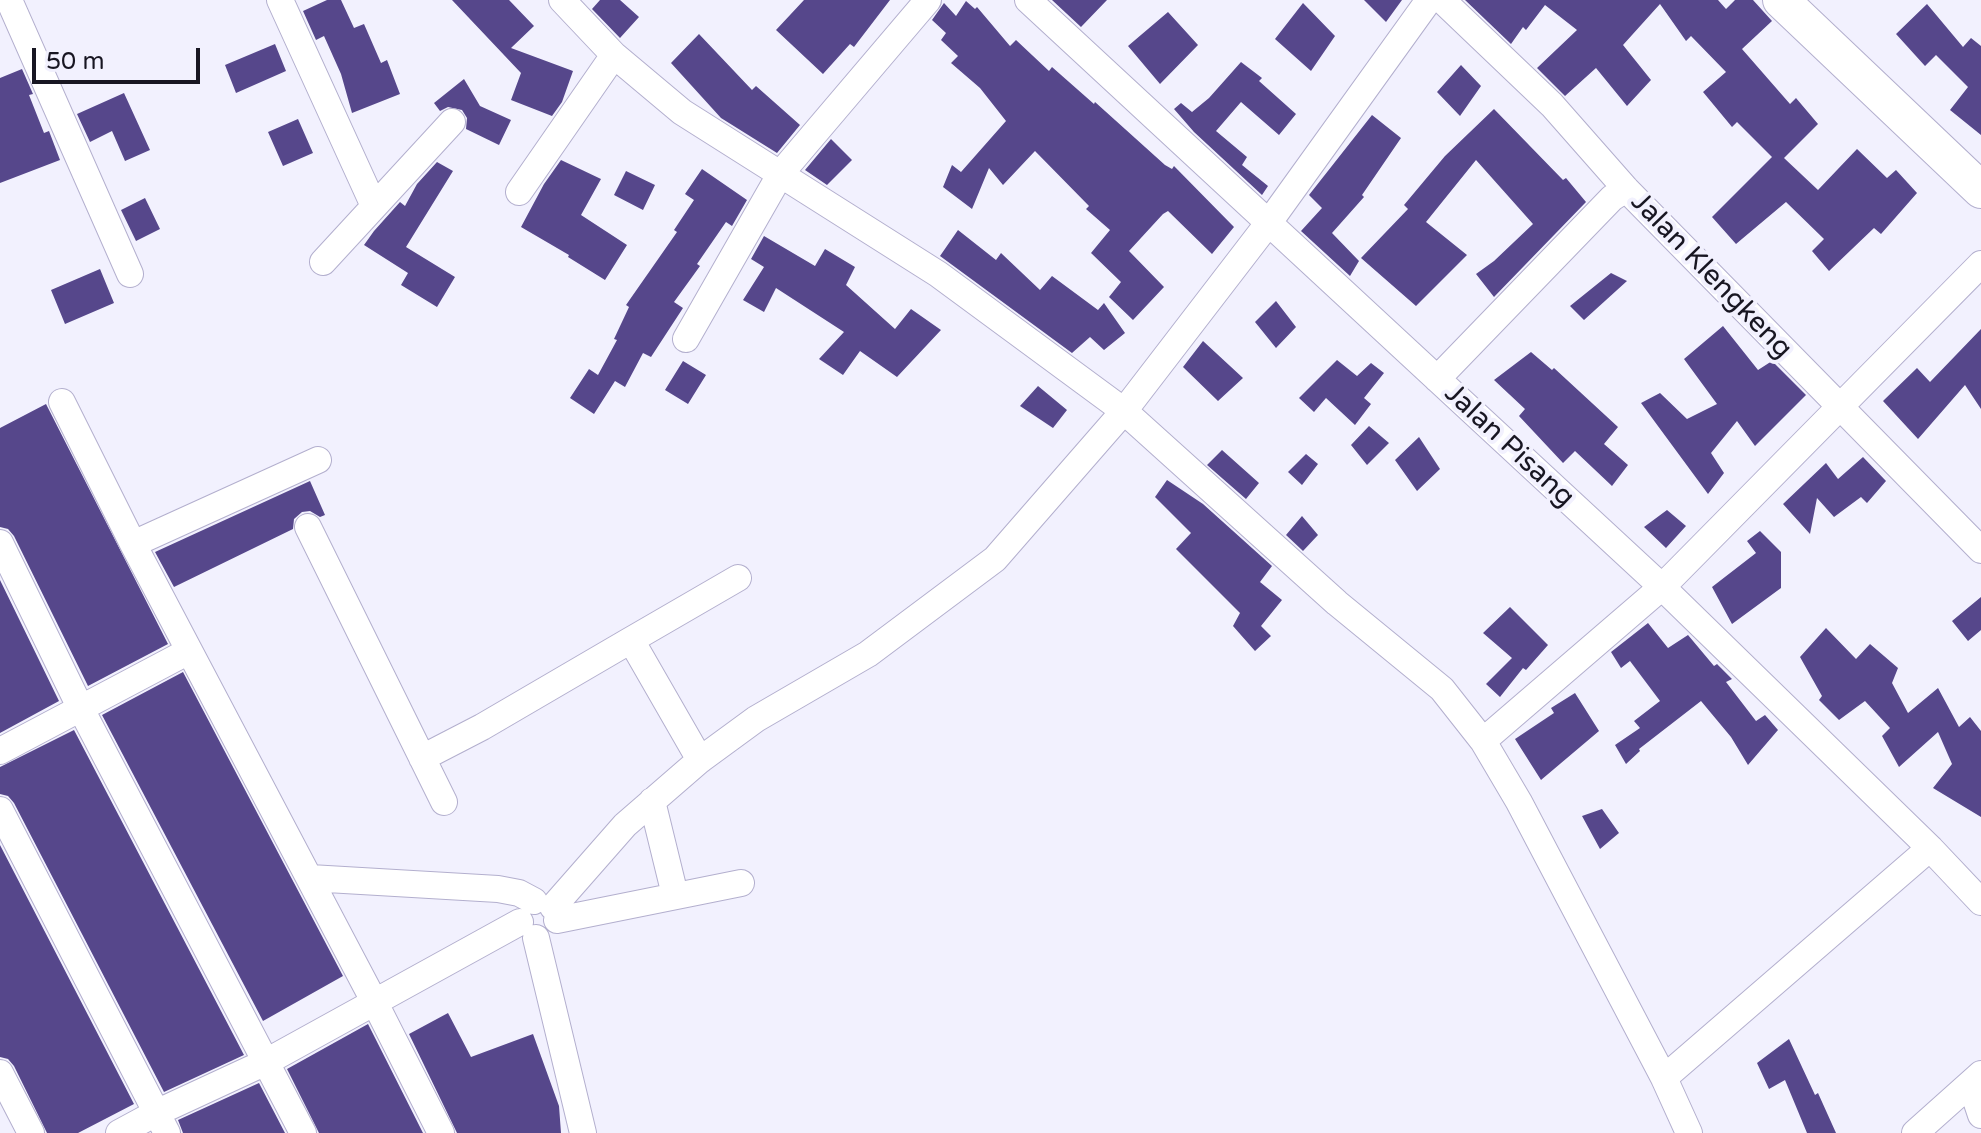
<!DOCTYPE html>
<html>
<head>
<meta charset="utf-8">
<style>
  body { margin:0 }
  #map { position:relative; width:1981px; height:1133px; overflow:hidden; background:#f2f1fe; font-family:"Varela Round",sans-serif }
  canvas { display:block }
  .scale { position:absolute; left:32px; top:48px; width:168px; height:36px; box-sizing:border-box; border:4px solid #181622; border-top:0; padding-left:10px; font-size:24px; line-height:28px; white-space:nowrap; color:#181622; -webkit-text-stroke:6px #f2f1fe; paint-order:stroke }
</style>
</head>
<body>
<div id="map">
<canvas width="1981" height="1133"></canvas>
<div class="scale">50 m</div>
</div>
<script>
const g = document.querySelector('canvas').getContext('2d');
g.lineJoin = 'round';
function paint(path, color) {
  g.fillStyle = color;
  g.fill(path, 'evenodd');
}
function toPath(rows) {
  const path = new Path2D();
  for (const r of rows) {
    path.moveTo(r[0], r[1]);
    for (let i = 2; i < r.length; i += 2) path.lineTo(r[i], r[i + 1]);
  }
  return path;
}
function stroke(path, color, width, dash) {
  g.strokeStyle = color;
  g.lineWidth = width;
  g.lineCap = dash ? 'butt' : 'round';
  g.setLineDash(dash || []);
  g.stroke(path);
}
function write(font, color, halo, rows, align = 'center') {
  g.font = font + ' "Varela Round",sans-serif';
  g.lineWidth = 8;
  g.setLineDash([]);
  g.textBaseline = 'middle';
  g.strokeStyle = halo;
  g.fillStyle = color;
  for (const [text, x, y, turn = 0] of rows) {
    g.save();
    g.translate(x, y);
    g.rotate((+turn || 0) * Math.PI / 180);
    g.textAlign = isNaN(turn) ? turn : align;
    if (halo) g.strokeText(text, 0, 0);
    g.fillText(text, 0, 0);
    g.restore();
  }
}
paint(toPath([
  [327,0,341,0,354,28,364,24,381,63,387,60,400,94,352,113,341,74,324,36,316,40,303,11],
  [452,0,509,0,534,26,511,48,573,71,562,102,552,116,511,100,521,73],
  [600,0,620,0,639,17,620,38,592,9],
  [804,0,890,0,854,47,850,44,823,74,776,30],
  [1052,0,1107,0,1081,27],
  [1364,0,1402,0,1386,22],
  [1465,0,1718,0,1726,9,1735,0,1753,0,1772,21,1742,49,1790,104,1796,98,1818,124,1784,158,1818,190,1857,149,1887,178,1896,170,1917,193,1881,234,1874,228,1829,271,1812,251,1824,239,1786,202,1736,244,1712,217,1772,157,1737,122,1732,127,1703,92,1726,72,1691,36,1686,41,1660,4,1623,45,1651,80,1627,106,1596,68,1565,96,1537,68,1577,30,1545,5,1526,30,1523,27,1511,44],
  [966,1,975,9,977,7,1010,46,1016,40,1049,71,1052,67,1094,104,1095,102,1165,165,1172,169,1174,166,1234,227,1212,254,1168,211,1163,214,1129,251,1164,287,1133,320,1109,297,1121,282,1091,253,1110,230,1086,209,1089,206,1035,151,1003,185,989,168,972,209,943,187,952,165,961,172,1006,121,980,88,951,63,958,56,941,40,946,33,932,20,944,3,956,16],
  [1303,3,1335,36,1311,71,1275,39],
  [1927,4,1963,47,1971,38,1981,46,1981,135,1950,110,1968,87,1936,55,1925,66,1896,34],
  [1168,12,1198,45,1160,84,1128,46],
  [699,34,752,90,756,86,800,125,777,153,721,118,671,63],
  [275,44,286,71,236,93,225,65],
  [1241,62,1262,78,1259,81,1296,114,1279,135,1241,102,1216,131,1247,157,1242,165,1268,186,1262,195,1194,132,1174,109,1181,103,1192,112,1209,98],
  [1461,65,1481,86,1460,116,1437,92],
  [22,69,33,94,29,95,44,133,49,131,60,160,0,183,0,78],
  [464,79,480,106,511,120,499,145,466,129,467,118,462,110,448,107,440,111,434,103],
  [124,93,150,150,125,161,112,131,90,142,77,114],
  [1494,109,1563,180,1566,178,1586,202,1494,297,1476,274,1494,261,1533,224,1476,160,1426,222,1467,255,1416,306,1361,258,1408,209,1404,205,1445,156],
  [1372,115,1401,138,1362,195,1364,197,1332,233,1359,261,1350,276,1301,231,1322,208,1309,195],
  [298,119,313,153,283,166,268,132],
  [831,139,852,160,827,185,805,170],
  [561,160,601,179,581,215,627,245,605,280,568,257,569,255,521,227,544,184],
  [437,162,453,171,406,247,455,277,437,307,401,285,408,273,364,245,374,231,400,202,405,206,417,184],
  [702,169,747,200,732,226,726,222,697,264,700,266,674,302,683,308,651,357,643,353,625,387,615,381,594,414,570,398,589,369,598,375,617,340,614,339,629,307,626,305,677,232,674,230,694,200,685,194],
  [626,171,655,185,643,210,614,195],
  [145,198,160,229,136,241,121,210],
  [958,230,996,260,1001,253,1040,290,1052,276,1098,310,1104,303,1125,333,1104,350,1090,337,1072,353,940,256],
  [764,236,815,266,825,249,855,267,846,285,895,329,911,309,941,330,897,377,860,351,843,375,819,359,844,332,776,288,764,312,743,300,764,267,751,259],
  [100,269,114,303,65,324,51,290],
  [1611,273,1627,281,1584,320,1570,306],
  [1276,301,1296,327,1276,348,1255,322],
  [1723,326,1758,370,1772,361,1806,395,1755,446,1737,421,1711,453,1724,473,1708,494,1641,403,1660,393,1687,419,1717,404,1684,359],
  [1981,329,1981,409,1965,385,1918,439,1883,401,1917,368,1930,382],
  [1203,341,1243,378,1218,401,1183,367],
  [1531,352,1552,370,1554,368,1618,427,1604,444,1628,465,1612,486,1575,451,1563,463,1519,416,1525,409,1494,380],
  [1337,360,1357,376,1371,363,1384,373,1364,398,1371,404,1355,425,1326,398,1314,412,1299,398],
  [683,361,706,375,688,404,665,390],
  [1038,386,1067,410,1053,428,1020,406],
  [46,404,168,644,88,686,14,536,8,529,0,527,0,428],
  [1369,426,1389,443,1367,465,1351,445],
  [1419,437,1440,469,1417,491,1395,460],
  [1222,450,1259,483,1246,499,1207,465],
  [1306,454,1318,464,1302,485,1288,472],
  [1863,457,1886,481,1867,503,1861,497,1834,517,1817,498,1810,534,1783,504,1826,463,1838,479],
  [1167,480,1203,504,1272,566,1260,582,1282,600,1261,626,1271,636,1255,651,1233,626,1240,613,1176,549,1191,533,1155,497],
  [310,481,325,515,320,517,310,511,302,512,294,519,293,529,174,587,155,552],
  [1667,510,1686,526,1666,548,1644,527],
  [1302,516,1318,535,1303,551,1286,535],
  [1760,531,1781,552,1781,588,1732,624,1712,587,1756,553,1747,541],
  [0,580,59,701,0,733],
  [1981,597,1981,630,1968,641,1952,621],
  [1510,607,1548,645,1526,670,1523,668,1500,697,1486,684,1512,658,1483,633],
  [1648,623,1668,648,1688,635,1714,666,1717,664,1732,679,1726,682,1756,721,1765,715,1778,730,1748,765,1731,737,1701,701,1639,749,1640,751,1626,764,1615,745,1640,728,1634,721,1660,701,1630,661,1621,668,1611,652],
  [1826,628,1856,659,1870,644,1898,668,1892,683,1908,713,1938,688,1959,727,1970,717,1981,731,1981,817,1933,788,1952,764,1938,732,1899,767,1882,736,1890,728,1865,701,1839,720,1819,700,1822,696,1800,657],
  [183,672,343,976,263,1021,102,715],
  [1575,693,1599,731,1541,780,1515,739,1554,713,1551,708],
  [74,730,244,1055,164,1092,14,803,8,796,0,794,0,767],
  [1602,809,1619,833,1600,849,1582,816],
  [0,845,134,1104,78,1133,47,1133,14,1066,8,1059,0,1057],
  [448,1013,471,1057,533,1034,559,1106,561,1133,457,1133,409,1034],
  [368,1024,423,1133,319,1133,287,1069],
  [1789,1039,1815,1095,1818,1093,1836,1133,1807,1133,1785,1080,1769,1089,1757,1063],
  [259,1083,285,1133,183,1133,178,1120]
]), '#56478b');
const street = toPath([
  [9,0,130,274],
  [280,0,374,206],
  [562,0,614,55,682,112,938,274,1124,411,1337,603,1442,689,1483,741,1519,802,1664,1078,1689,1133],
  [1028,0,1662,587,1930,848,1981,902],
  [1442,0,1552,105,1626,189,1981,550],
  [519,192,614,55],
  [323,262,452,122],
  [686,339,781,173,928,0],
  [1437,379,1612,198,1626,189],
  [62,402,133,544,375,1003,441,1133],
  [308,527,444,802],
  [0,543,80,707,303,1133],
  [133,544,318,460],
  [1483,741,1662,587,1981,264],
  [0,751,189,651],
  [422,758,482,727,631,640],
  [700,760,631,640,738,578],
  [652,801,675,895],
  [0,810,167,1133],
  [310,878,498,889,519,893,534,901],
  [553,907,625,825,700,760,756,719,868,654,995,559,1124,411,1270,221,1429,0],
  [557,920,741,883],
  [536,938,583,1133],
  [0,1073,31,1133],
  [1664,1078,1930,848],
  [1971,1085,1981,1115],
  [119,1133,156,1113,266,1062,520,922],
  [1915,1133,1981,1074]
]);
const secondary = toPath([
  [1781,0,1981,190]
]);
stroke(street, '#b3afce', 28);
stroke(secondary, '#b3afce', 38);
stroke(street, '#fff', 26);
stroke(secondary, '#fff', 36);
write('28px', '#181622', '#f2f1fe', [
  ["Jalan Klengkeng",1711,276,46],
  ["Jalan Pisang",1509,446,43]
]);
</script>
</body>
</html>
